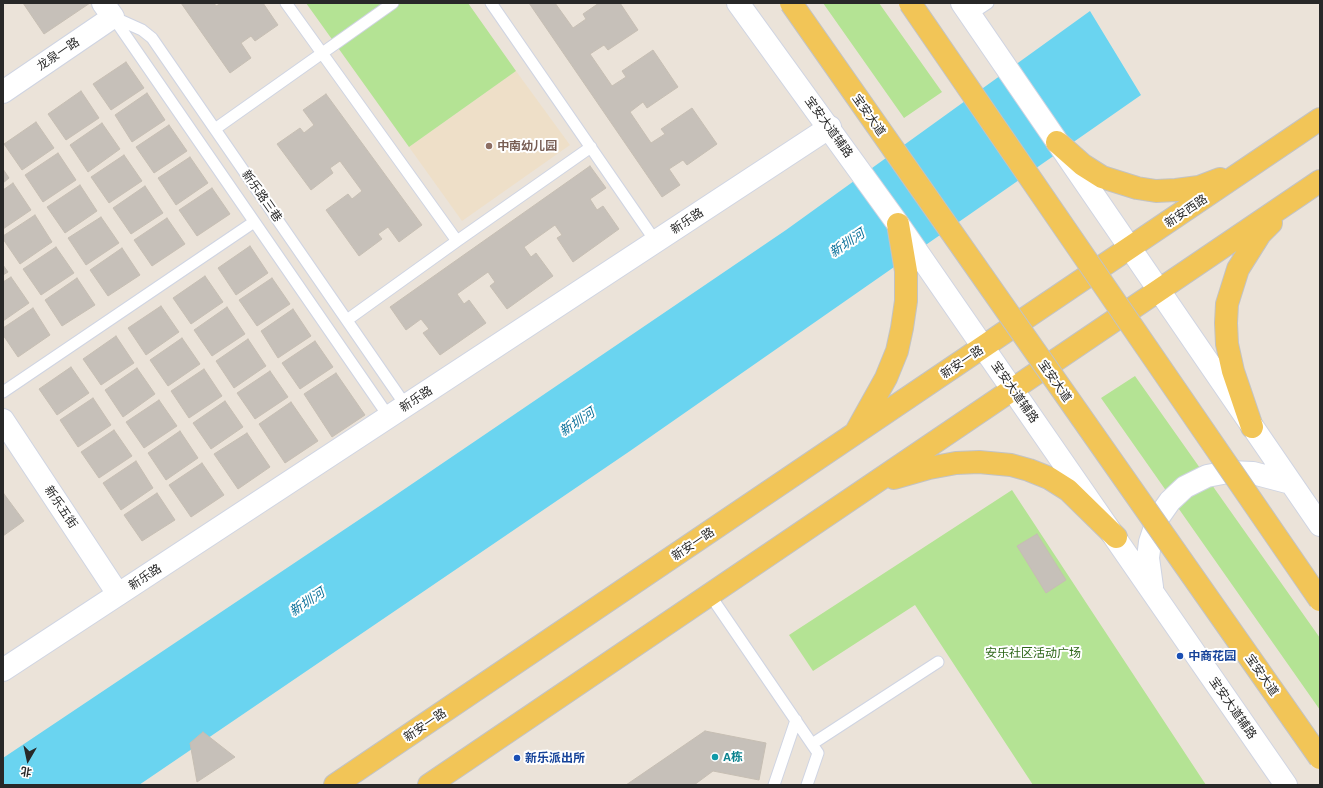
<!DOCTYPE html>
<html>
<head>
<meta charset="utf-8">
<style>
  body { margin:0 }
  #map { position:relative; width:1323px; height:788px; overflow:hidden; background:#ebe3d9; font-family:Barlow,"Noto Sans SC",sans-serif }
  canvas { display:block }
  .frame { position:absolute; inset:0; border:4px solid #282828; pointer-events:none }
  .north { position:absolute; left:8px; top:740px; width:40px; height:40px; -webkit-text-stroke:3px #fff; paint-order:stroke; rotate:189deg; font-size:11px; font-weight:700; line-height:16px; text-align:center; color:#282828 }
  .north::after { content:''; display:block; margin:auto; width:14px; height:18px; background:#282828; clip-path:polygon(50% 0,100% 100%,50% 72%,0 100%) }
</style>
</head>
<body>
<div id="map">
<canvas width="1323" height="788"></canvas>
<div class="frame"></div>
<div class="north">北</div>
</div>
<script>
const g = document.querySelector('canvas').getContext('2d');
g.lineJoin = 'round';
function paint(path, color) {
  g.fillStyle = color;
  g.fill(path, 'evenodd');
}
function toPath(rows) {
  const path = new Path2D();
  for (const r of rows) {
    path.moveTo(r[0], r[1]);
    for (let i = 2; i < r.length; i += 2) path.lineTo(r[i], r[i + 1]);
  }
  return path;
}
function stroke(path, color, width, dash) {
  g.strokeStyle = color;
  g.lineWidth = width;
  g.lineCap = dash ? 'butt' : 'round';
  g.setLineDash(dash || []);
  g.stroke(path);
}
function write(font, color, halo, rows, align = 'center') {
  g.font = font + ' Barlow,"Noto Sans SC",sans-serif';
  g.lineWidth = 4;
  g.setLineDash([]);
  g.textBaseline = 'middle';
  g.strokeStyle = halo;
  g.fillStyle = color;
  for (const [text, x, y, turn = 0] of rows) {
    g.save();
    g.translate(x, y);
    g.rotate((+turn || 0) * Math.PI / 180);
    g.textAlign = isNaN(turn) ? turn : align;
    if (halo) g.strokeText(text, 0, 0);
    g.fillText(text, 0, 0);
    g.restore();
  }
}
paint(toPath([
  [516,71,570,145,462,221,409,147]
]), '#eedfc8');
paint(toPath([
  [306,3,468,3,516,71,409,147],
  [823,3,879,3,942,92,904,118],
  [1135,376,1320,638,1320,710,1101,398],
  [1012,490,1206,785,1033,785,915,605,813,671,789,635]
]), '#b4e394');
paint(toPath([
  [1090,11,1141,95,630,451,139,785,3,785,3,758,381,505,786,230]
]), '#6ad4f0');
const building = toPath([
  [23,3,90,3,44,34,23,3],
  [181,3,214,3,216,6,222,3,263,3,278,25,255,41,251,36,241,43,251,58,230,73,181,3],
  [529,3,555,3,573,28,586,19,583,14,599,3,620,3,638,30,608,50,604,45,590,54,612,86,626,77,622,71,653,50,678,87,647,108,643,102,630,112,651,143,665,134,661,129,692,108,717,144,687,165,683,160,669,169,680,185,662,197,529,3],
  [126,62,144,88,111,110,93,84,126,62],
  [81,91,99,118,66,140,48,114,81,91],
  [147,93,165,120,132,142,115,115,147,93],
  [326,94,422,225,399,242,388,227,378,234,382,239,359,256,326,210,348,194,352,199,362,191,340,161,330,168,333,173,311,190,277,144,300,128,304,133,314,125,303,110,326,94],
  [36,122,54,148,22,170,4,144,36,122],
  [102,123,120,149,88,172,70,145,102,123],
  [169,125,187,151,154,173,136,147,169,125],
  [58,153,76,180,43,202,25,175,58,153],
  [124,155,142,181,109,203,91,177,124,155],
  [190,157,208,183,176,205,158,178,190,157],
  [590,166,606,188,590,199,597,210,603,206,619,229,573,262,557,238,562,235,555,225,524,247,531,257,536,253,553,276,507,309,490,286,495,282,488,272,457,294,464,304,469,300,486,323,440,355,423,333,429,329,421,319,406,330,390,307,590,166],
  [3,169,9,178,3,183,3,169],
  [13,183,31,210,3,229,3,190,13,183],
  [80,185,97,211,65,233,47,207,80,185],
  [145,186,163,213,131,234,113,208,145,186],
  [212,188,230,214,197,236,179,210,212,188],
  [35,215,52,242,20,264,3,239,3,236,35,215],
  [101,217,119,243,86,265,68,238,101,217],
  [167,218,185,244,152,266,134,240,167,218],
  [250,246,268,273,236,295,218,268,250,246],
  [56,247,74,273,41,295,23,269,56,247],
  [122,248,140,275,108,296,90,270,122,248],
  [3,265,8,272,3,275,3,265],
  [205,276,223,302,191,324,173,298,205,276],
  [11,277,29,303,3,321,3,282,11,277],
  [77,278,95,305,62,326,45,300,77,278],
  [272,278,290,304,257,326,239,300,272,278],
  [161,306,179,332,146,355,128,328,161,306],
  [227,307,245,334,212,356,194,330,227,307],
  [33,308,50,335,18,357,3,335,3,328,33,308],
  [293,309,311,336,278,358,261,331,293,309],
  [116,336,134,363,101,385,83,359,116,336],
  [182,338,200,364,168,386,150,360,182,338],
  [248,339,266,366,234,388,216,361,248,339],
  [315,341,333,367,300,389,282,363,315,341],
  [71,367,89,393,57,415,39,389,71,367],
  [137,368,155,394,123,417,105,390,137,368],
  [204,369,222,396,189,418,171,391,204,369],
  [270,371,288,397,255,419,237,393,270,371],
  [336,373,365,415,332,437,304,394,336,373],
  [93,398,111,425,78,447,60,420,93,398],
  [159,400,177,426,144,448,126,422,159,400],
  [225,401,243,427,211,449,193,423,225,401],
  [291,402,318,441,285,463,259,424,291,402],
  [114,430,132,456,99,478,81,452,114,430],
  [180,431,198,458,166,480,148,453,180,431],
  [247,433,270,467,238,489,214,454,247,433],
  [136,461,153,488,121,510,103,483,136,461],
  [202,463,224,495,191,517,169,485,202,463],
  [157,493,175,520,142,541,124,515,157,493],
  [4,494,24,521,3,536,3,495,4,494],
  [1037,534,1066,580,1046,593,1017,546,1037,534],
  [705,731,766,743,759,780,713,771,694,785,626,785,705,731],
  [203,732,235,757,197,782,190,743,203,732]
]);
paint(building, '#c6c0b9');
stroke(building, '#c6beb3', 1);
const service = toPath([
  [286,3,457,241,591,147],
  [491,3,656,242],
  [970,15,988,3],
  [113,17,142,30,152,38,406,406],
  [113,17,389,417],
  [215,129,393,3],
  [347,320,457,241],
  [3,392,254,222],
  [713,593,710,595,818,753,807,785],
  [812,744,938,662],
  [774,785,796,720]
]);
const minor = toPath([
  [3,92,113,17,103,3],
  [3,420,118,594]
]);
const tertiary = toPath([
  [3,670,830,127]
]);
const secondary = toPath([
  [738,3,898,224,1286,785],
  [962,3,1320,525],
  [1152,587,1148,558,1150,542,1158,518,1170,501,1185,487,1207,476,1228,472,1253,473,1291,483]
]);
const primary = toPath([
  [1057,142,1083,165,1102,177,1137,188,1156,191,1176,190,1199,187,1220,179],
  [1252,427,1233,371,1227,344,1226,323,1227,304,1238,269,1260,234,1271,223],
  [857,430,886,378,897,351,902,328,906,301,906,271,898,224],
  [894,478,929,468,956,463,979,462,1011,465,1029,470,1049,478,1068,490,1116,537],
  [335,785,1320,119],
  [429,785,1320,181]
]);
stroke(service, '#cfd4e2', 13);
stroke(minor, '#cfd4e2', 24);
stroke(tertiary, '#cfd4e2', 24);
stroke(secondary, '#cfd4e2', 24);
stroke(primary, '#c3c3c3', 24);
stroke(service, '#fff', 11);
stroke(minor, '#fff', 22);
stroke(tertiary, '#fff', 22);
stroke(secondary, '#fff', 22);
stroke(primary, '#f2c557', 22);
const primaryBridge = toPath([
  [791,3,1320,758],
  [910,3,1320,600]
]);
stroke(primaryBridge, '#c3c3c3', 24, []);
stroke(primaryBridge, '#f2c557', 22);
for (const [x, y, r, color] of [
  [489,146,4,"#8d6e63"],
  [1180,656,4,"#1a4fb4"],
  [715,757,4,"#0f9aa8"],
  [517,758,4,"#1a4fb4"]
]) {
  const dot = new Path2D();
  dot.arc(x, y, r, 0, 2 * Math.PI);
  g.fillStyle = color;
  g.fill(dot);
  stroke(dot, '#fff', 1.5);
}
write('12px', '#282828', '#fff', [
  ["龙泉一路",58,54,-34],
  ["宝安大道",869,115,55],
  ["宝安大道辅路",829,127,54],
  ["新乐路三巷",262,196,55],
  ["新安西路",1186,211,-34],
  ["新乐路",687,221,-33],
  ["新安一路",962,362,-34],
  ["宝安大道",1055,381,55],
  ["宝安大道辅路",1015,392,55],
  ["新乐路",416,399,-33],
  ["新乐五街",61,507,56],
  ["新安一路",693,544,-34],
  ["新乐路",145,577,-33],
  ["宝安大道",1262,675,55],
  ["宝安大道辅路",1233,708,55],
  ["新安一路",425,725,-34]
]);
write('bold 12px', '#785e54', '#fff', [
  ["中南幼儿园",497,146]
], 'left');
write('12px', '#2d6618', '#fff', [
  ["安乐社区活动广场",1033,653]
]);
write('bold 12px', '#164399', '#fff', [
  ["中商花园",1188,656],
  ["新乐派出所",525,758]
], 'left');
write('bold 12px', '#0d838f', '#fff', [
  ["A栋",723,757]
], 'left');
write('italic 13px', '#0b719a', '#fff', [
  ["新圳河",847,243,-34],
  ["新圳河",577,422,-34],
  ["新圳河",307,602,-34]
]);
</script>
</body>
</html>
